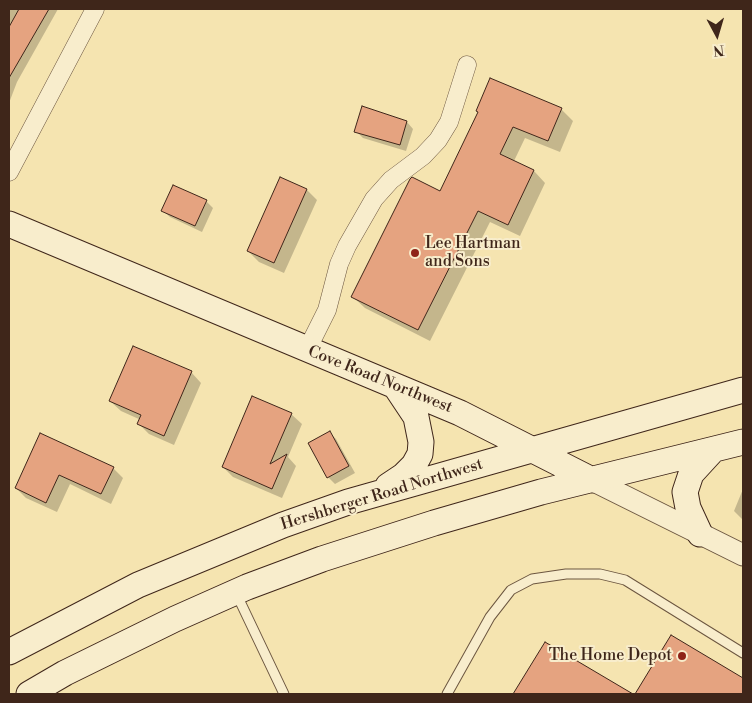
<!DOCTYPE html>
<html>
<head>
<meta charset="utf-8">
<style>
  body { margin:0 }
  #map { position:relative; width:752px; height:703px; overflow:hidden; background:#f5e4b0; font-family:"Libre Bodoni",serif }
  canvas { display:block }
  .frame { position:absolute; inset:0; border:10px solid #3f261a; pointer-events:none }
  .north { position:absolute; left:692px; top:10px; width:50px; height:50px; -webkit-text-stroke:4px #f8edcc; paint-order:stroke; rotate:174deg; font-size:14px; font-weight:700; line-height:20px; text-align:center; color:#3f261a }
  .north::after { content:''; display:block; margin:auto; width:18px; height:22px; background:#3f261a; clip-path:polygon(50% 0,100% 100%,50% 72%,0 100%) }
</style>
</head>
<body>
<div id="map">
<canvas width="752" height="703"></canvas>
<div class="frame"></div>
<div class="north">N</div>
</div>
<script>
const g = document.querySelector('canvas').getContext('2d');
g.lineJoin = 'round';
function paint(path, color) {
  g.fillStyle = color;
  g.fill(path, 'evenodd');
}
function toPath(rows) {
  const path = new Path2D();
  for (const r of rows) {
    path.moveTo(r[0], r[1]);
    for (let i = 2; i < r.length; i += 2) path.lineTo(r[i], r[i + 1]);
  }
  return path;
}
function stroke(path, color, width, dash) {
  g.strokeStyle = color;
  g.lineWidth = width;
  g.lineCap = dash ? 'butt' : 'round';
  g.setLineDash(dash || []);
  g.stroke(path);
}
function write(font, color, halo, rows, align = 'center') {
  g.font = font + ' "Libre Bodoni",serif';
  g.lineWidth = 4;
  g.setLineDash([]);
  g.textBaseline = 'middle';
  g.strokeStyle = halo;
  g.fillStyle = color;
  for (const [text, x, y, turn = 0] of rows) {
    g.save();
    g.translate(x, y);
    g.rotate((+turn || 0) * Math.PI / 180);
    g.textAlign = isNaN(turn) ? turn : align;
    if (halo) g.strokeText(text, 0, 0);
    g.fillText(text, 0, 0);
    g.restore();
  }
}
paint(toPath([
  [9,9,58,9,17,82,9,103],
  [561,109,573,121,560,152,525,138,514,161,534,171,545,183,520,236,490,222,430,341,365,308,353,297,441,193,479,112],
  [407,122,413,129,406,151,363,138,356,131],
  [307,190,317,200,284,273,259,262,248,251],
  [206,201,213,208,202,232,170,217,163,211],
  [191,372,201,383,174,445,149,434,139,424,141,420,121,411,110,401],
  [291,414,302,424,288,457,296,466,282,498,233,477,223,467],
  [329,432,336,439,355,473,335,484,328,477],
  [41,435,113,468,123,478,111,504,70,484,57,512,26,498,16,488],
  [743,489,743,520,734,511],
  [671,636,743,680,743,694,636,694],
  [545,644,630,694,515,694]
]), '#0003');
const building = toPath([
  [19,9,49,9,9,78,9,27,19,9],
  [490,78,562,108,548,141,513,127,500,154,534,170,508,225,478,211,418,330,351,297,410,179,412,177,440,191,478,112,476,111,490,78],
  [362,106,407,121,400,145,354,132,362,106],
  [280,177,307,189,274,263,247,251,280,177],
  [173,185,207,200,195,226,161,211,173,185],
  [133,346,192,371,164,436,137,424,141,415,109,401,133,346],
  [252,396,292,413,270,464,287,454,272,489,222,467,252,396],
  [330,431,349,466,327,478,308,443,330,431],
  [40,433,114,467,101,494,59,475,46,503,15,488,40,433],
  [671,635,743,678,743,694,635,694,671,635],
  [545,642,633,694,513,694,545,642]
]);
paint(building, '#e5a380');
stroke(building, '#3f261a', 1);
const service = toPath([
  [236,593,284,694],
  [447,694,490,617,511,590,532,579,566,574,600,574,625,580,743,653]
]);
const minor = toPath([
  [9,172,95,9],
  [307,350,327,310,339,264,347,246,374,199,391,180,423,156,438,140,449,122,467,65]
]);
const tertiary = toPath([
  [592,480,743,555]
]);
const secondary = toPath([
  [9,224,460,413,592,480],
  [388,486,403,476,414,465,420,454,421,442,416,417,396,387],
  [700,534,688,508,685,492,691,474,713,450],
  [9,652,138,585,283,525,348,502,743,390],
  [29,694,65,673,175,619,247,587,322,559,434,523,541,492,743,442]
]);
stroke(service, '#6c5640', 11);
stroke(minor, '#6c5640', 19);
stroke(tertiary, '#6c5640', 23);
stroke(secondary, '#3f261a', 27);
stroke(service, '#f8edcc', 9);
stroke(minor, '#f8edcc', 18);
stroke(tertiary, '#f8edcc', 21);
stroke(secondary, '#f8edcc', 25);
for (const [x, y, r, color] of [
  [415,253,5,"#8f2418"],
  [682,656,5,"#8f2418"]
]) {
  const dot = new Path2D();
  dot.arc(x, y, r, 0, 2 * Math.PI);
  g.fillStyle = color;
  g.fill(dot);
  stroke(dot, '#f8edcc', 2);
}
write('16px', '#3f261a', '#f8edcc', [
  ["Lee Hartman",425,244],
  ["and Sons",425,262],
  ["The Home Depot",672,656,"right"]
], 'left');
write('16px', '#3f261a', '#f8edcc', [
  ["Cove Road Northwest",380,380,22],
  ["Hershberger Road Northwest",382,495,-17]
]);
</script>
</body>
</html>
